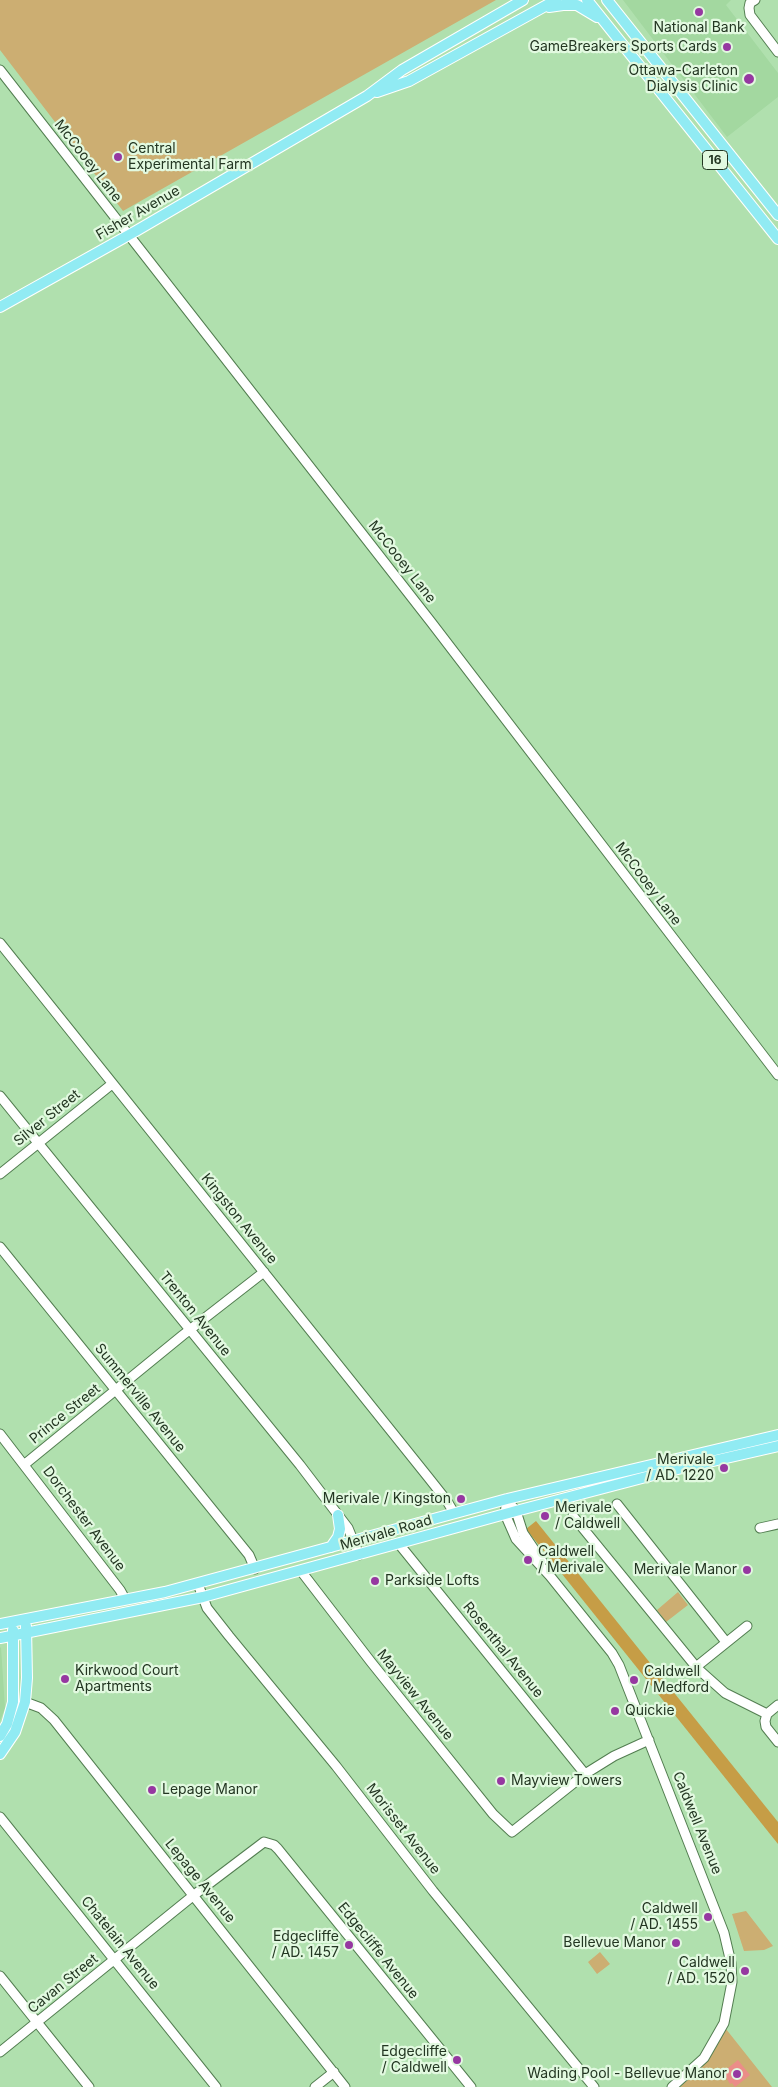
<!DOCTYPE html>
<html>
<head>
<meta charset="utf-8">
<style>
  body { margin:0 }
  canvas { display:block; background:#b0e0ae }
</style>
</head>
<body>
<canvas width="778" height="2087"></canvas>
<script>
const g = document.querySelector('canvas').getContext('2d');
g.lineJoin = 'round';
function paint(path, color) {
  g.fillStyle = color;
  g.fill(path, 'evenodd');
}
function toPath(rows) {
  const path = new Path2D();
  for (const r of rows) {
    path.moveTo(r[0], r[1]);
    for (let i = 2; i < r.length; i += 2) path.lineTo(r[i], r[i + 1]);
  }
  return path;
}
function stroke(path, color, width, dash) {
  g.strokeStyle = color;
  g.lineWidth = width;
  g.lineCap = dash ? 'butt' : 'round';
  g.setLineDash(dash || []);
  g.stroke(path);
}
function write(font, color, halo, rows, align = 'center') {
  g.font = font + ' Inter,sans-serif';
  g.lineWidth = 4.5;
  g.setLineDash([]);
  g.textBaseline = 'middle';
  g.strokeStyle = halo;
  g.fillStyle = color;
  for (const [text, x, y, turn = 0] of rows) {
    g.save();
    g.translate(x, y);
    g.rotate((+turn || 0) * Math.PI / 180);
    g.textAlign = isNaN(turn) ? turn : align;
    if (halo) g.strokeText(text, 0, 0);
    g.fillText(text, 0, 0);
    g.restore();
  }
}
paint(toPath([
  [623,0,731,0,726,5,778,73,778,97,727,137],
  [1,1647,5,1708,0,1721,0,1648]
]), '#a3d8a0');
paint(toPath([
  [0,0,496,0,123,211,0,50],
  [678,1592,688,1605,666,1622,657,1610],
  [746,1911,773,1946,764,1950,744,1951,732,1914],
  [600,1952,610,1964,597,1974,588,1962],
  [726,2029,772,2087,680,2087,708,2060]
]), '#ccae72');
paint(toPath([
  [536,1521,778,1822,778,1844,526,1529]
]), '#c69d46');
paint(toPath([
  [738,2060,750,2075,735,2087,732,2083,730,2084,723,2072]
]), '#eb8d88');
const minor = toPath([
  [755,0,750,3,749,8,750,15,778,52],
  [0,70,431,622,778,1075],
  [0,943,428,1477,447,1501,454,1513],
  [0,1096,300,1465,348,1528,359,1555],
  [0,1174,112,1084],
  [0,1247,249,1555,255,1569],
  [0,1434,120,1590,125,1599],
  [25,1464,183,1335,264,1272],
  [507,1499,505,1514,516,1539,550,1576,612,1653,619,1665,724,1933,731,1963,732,1982,724,2023,704,2058,672,2087],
  [617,1504,726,1642],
  [513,1507,516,1511,523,1533,542,1561],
  [573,1516,697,1668,725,1693,767,1714],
  [760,1528,778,1524],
  [399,1544,585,1774],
  [301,1571,371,1662,493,1814,512,1832,585,1774,614,1756,649,1740],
  [198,1584,207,1608,229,1636,336,1766,433,1891,594,2087],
  [696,1667,747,1626],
  [25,1702,41,1708,54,1720,345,2087],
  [778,1705,767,1714,765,1721,766,1727,778,1742],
  [0,1817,216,2087],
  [0,1976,89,2087],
  [0,2052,194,1895,264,1842,274,1845,278,1849,471,2087],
  [315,2087,334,2072]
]);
const major = toPath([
  [587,0,778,239],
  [607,0,778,215],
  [549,7,563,5,577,5,597,17],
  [377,92,409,81,556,0],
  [0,307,136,231,367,96,402,70,523,0],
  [331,1547,338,1537,340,1529,338,1515],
  [0,1624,165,1592,507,1499,778,1435],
  [0,1638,203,1597,516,1511,665,1472,778,1446],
  [0,1736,7,1724,13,1702,13,1630],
  [0,1754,15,1732,25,1702,27,1678,26,1626]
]);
stroke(minor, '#537e51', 11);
stroke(major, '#fff', 12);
stroke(minor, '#fff', 9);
stroke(major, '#91ebf3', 10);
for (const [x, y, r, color] of [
  [699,12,5,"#9638a1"],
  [727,47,5,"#9638a1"],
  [749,79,6,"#9638a1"],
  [118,157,5,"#9638a1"],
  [724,1468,5,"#9638a1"],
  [461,1499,5,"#9638a1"],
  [545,1516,5,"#9638a1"],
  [528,1560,5,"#9638a1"],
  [747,1570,5,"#9638a1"],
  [375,1581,5,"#9638a1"],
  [65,1679,5,"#9638a1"],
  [634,1680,5,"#9638a1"],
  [615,1711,5,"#9638a1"],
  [501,1781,5,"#9638a1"],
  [152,1790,5,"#9638a1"],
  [708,1917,5,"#9638a1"],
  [676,1943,5,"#9638a1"],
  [349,1945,5,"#9638a1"],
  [745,1971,5,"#9638a1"],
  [457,2060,5,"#9638a1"],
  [737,2074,5,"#9638a1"]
]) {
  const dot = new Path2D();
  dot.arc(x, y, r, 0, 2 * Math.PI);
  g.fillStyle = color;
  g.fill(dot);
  stroke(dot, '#e2f9e0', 2);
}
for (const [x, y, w] of [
  [715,160,25]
]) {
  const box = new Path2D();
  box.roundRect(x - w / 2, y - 9.5, w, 19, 4);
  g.fillStyle = '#e2f9e0';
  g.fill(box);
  stroke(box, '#233622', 1);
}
write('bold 12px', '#233622', null, [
  ["16",715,160]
]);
write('14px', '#233622', '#e2f9e0', [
  ["National Bank",699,28,"center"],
  ["GameBreakers Sports Cards",717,47],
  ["Ottawa-Carleton",738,71],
  ["Dialysis Clinic",738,87],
  ["Central",128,149,"left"],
  ["Experimental Farm",128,165,"left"],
  ["Merivale",714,1460],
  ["/ AD. 1220",714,1476],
  ["Merivale / Kingston",451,1499],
  ["Merivale",555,1508,"left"],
  ["/ Caldwell",555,1524,"left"],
  ["Caldwell",538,1552,"left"],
  ["/ Merivale",538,1568,"left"],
  ["Merivale Manor",737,1570],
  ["Parkside Lofts",385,1581,"left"],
  ["Kirkwood Court",75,1671,"left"],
  ["Apartments",75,1687,"left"],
  ["Caldwell",644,1672,"left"],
  ["/ Medford",644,1688,"left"],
  ["Quickie",625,1711,"left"],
  ["Mayview Towers",511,1781,"left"],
  ["Lepage Manor",162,1790,"left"],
  ["Caldwell",698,1909],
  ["/ AD. 1455",698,1925],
  ["Edgecliffe",339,1937],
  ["/ AD. 1457",339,1953],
  ["Bellevue Manor",666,1943],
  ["Caldwell",735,1963],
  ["/ AD. 1520",735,1979],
  ["Edgecliffe",447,2052],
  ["/ Caldwell",447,2068],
  ["Wading Pool - Bellevue Manor",727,2074]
], 'right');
write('14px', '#233622', '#e2f9e0', [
  ["McCooey Lane",88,161,52],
  ["Fisher Avenue",138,213,-30],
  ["McCooey Lane",402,562,52],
  ["McCooey Lane",648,884,53],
  ["Silver Street",47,1118,-39],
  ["Kingston Avenue",239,1219,51],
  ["Trenton Avenue",195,1314,51],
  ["Summerville Avenue",140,1398,51],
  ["Prince Street",65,1414,-39],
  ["Dorchester Avenue",84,1519,53],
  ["Merivale Road",386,1533,-16],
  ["Rosenthal Avenue",503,1650,51],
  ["Mayview Avenue",415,1695,51],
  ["Caldwell Avenue",697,1823,68],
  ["Morisset Avenue",403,1829,52],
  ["Lepage Avenue",200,1881,51],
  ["Chatelain Avenue",120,1943,51],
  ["Edgecliffe Avenue",378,1951,51],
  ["Cavan Street",63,1984,-39]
]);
</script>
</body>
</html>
